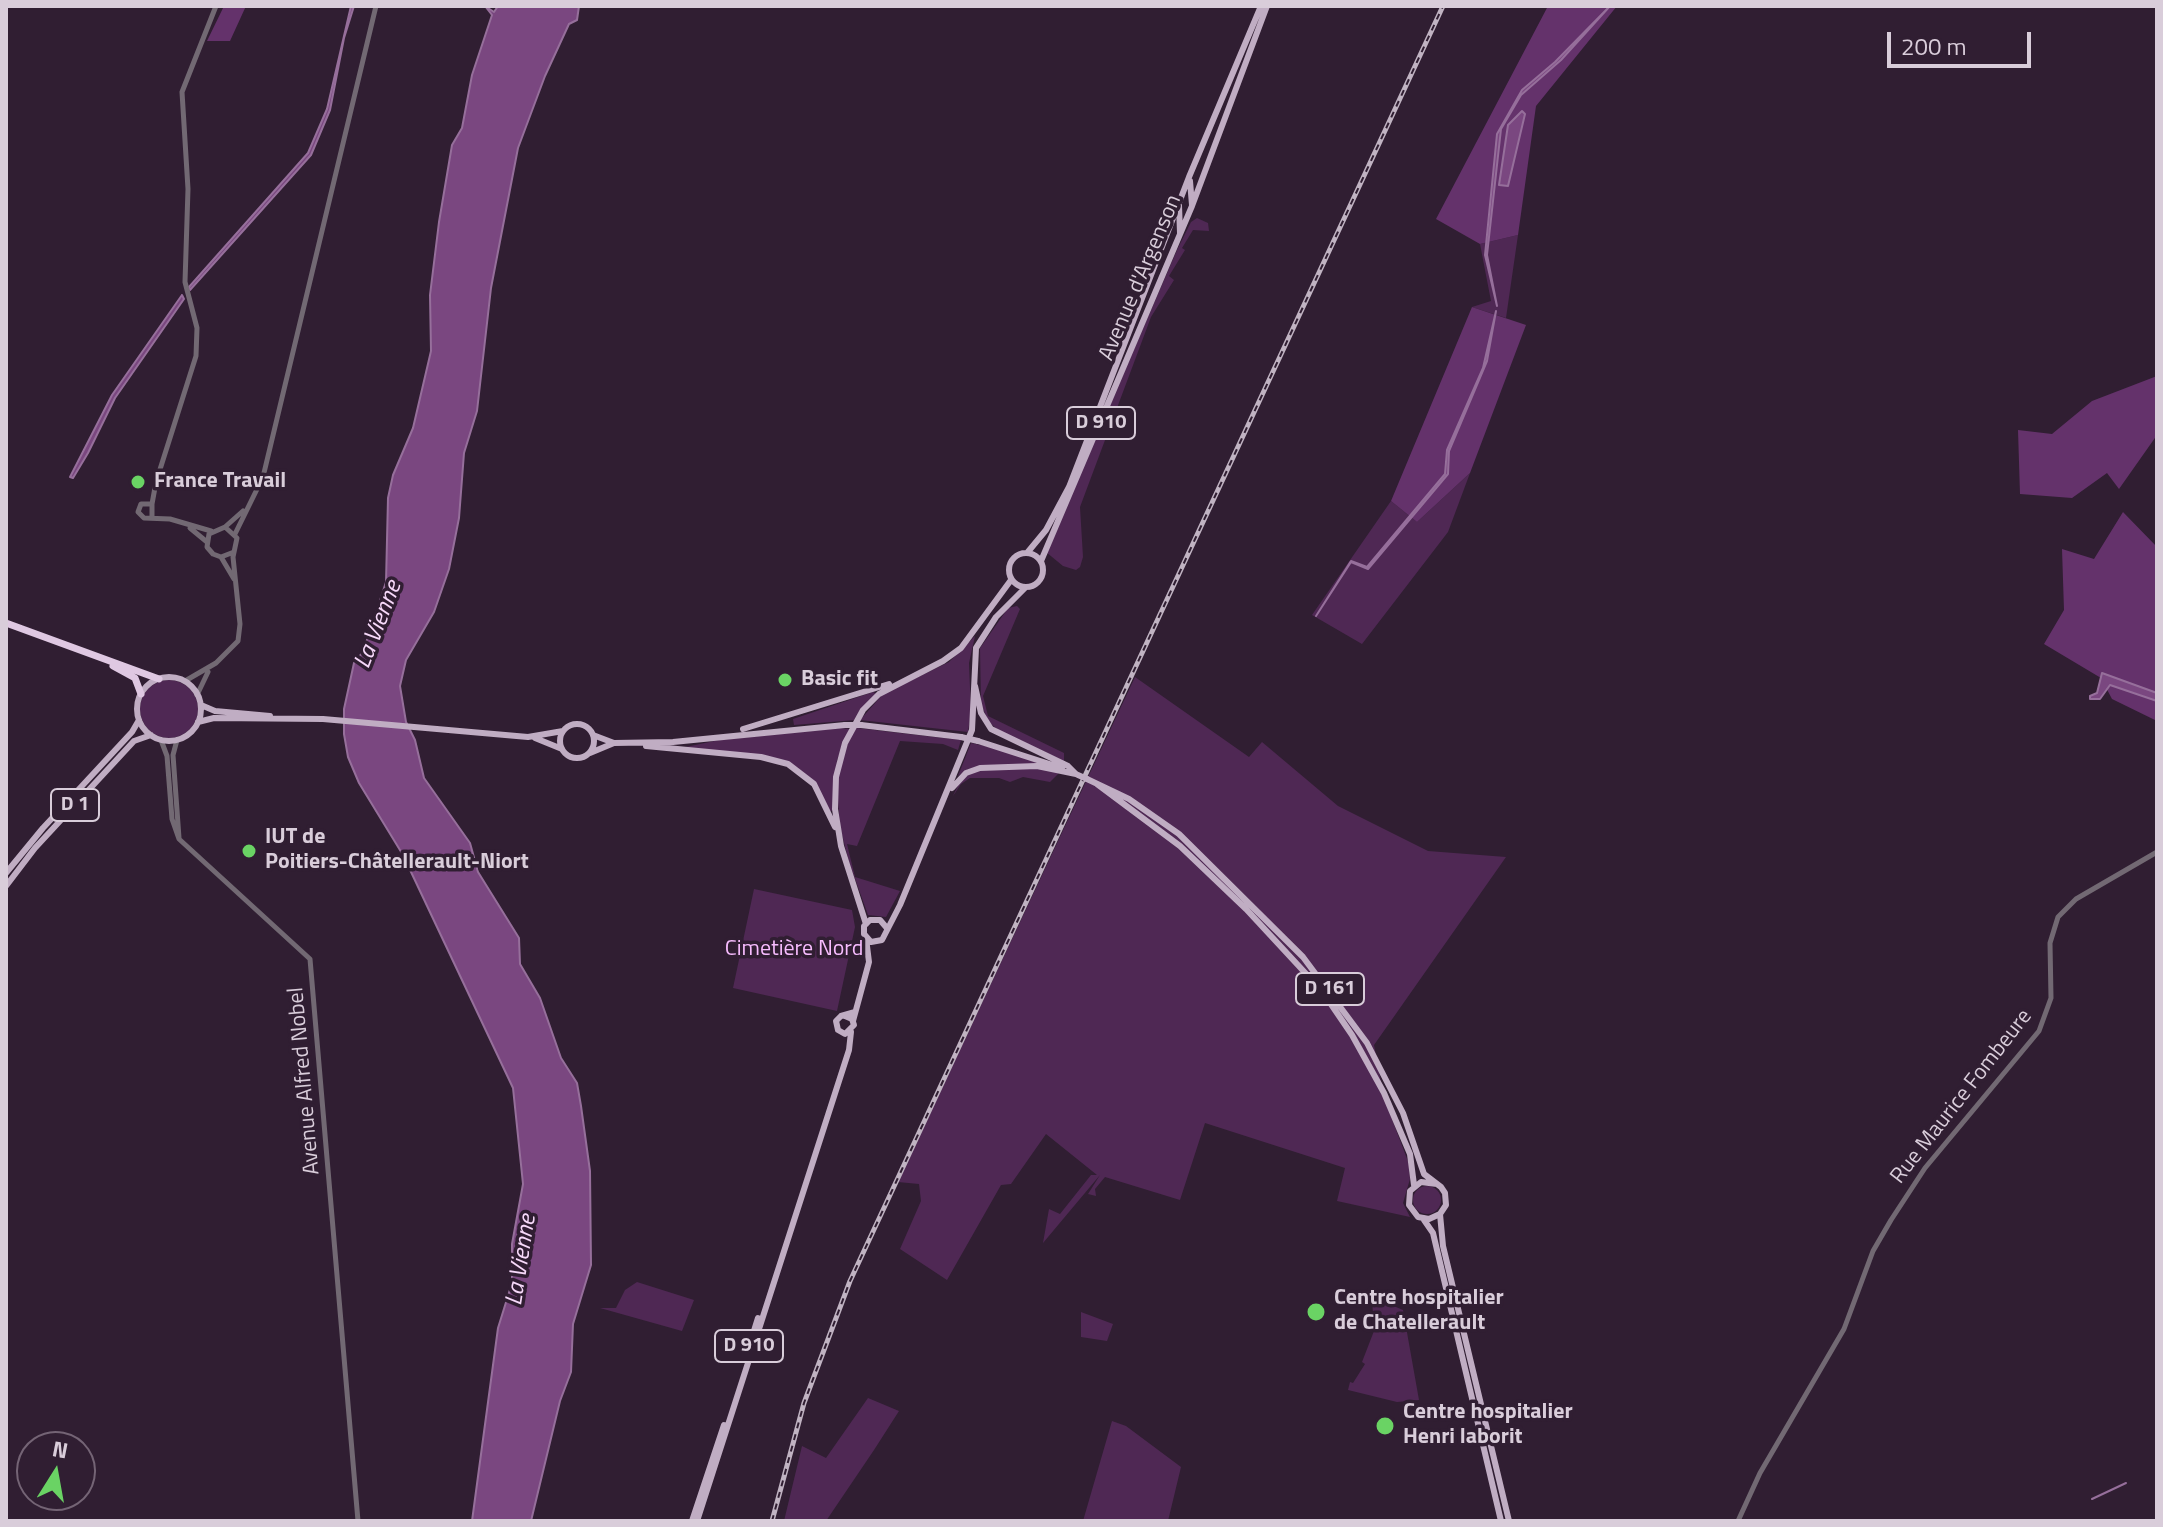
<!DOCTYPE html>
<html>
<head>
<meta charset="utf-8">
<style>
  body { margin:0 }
  #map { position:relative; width:2163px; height:1527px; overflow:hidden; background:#301e32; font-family:"Titillium Web",sans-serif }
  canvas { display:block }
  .frame { position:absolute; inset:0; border:8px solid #d9cdda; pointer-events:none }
  .north { position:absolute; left:16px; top:1431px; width:80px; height:80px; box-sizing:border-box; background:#301e32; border:2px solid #746475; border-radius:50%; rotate:11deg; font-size:22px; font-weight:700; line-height:32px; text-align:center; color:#d9cdda }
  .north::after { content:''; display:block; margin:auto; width:28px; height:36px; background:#6ad364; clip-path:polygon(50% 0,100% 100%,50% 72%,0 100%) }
  .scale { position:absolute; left:1887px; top:32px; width:144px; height:36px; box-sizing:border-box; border:4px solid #d9cdda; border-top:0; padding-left:10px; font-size:24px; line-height:28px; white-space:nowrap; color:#d9cdda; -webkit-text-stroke:6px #301e32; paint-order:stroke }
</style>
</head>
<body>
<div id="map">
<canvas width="2163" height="1527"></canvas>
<div class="frame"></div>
<div class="north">N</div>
<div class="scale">200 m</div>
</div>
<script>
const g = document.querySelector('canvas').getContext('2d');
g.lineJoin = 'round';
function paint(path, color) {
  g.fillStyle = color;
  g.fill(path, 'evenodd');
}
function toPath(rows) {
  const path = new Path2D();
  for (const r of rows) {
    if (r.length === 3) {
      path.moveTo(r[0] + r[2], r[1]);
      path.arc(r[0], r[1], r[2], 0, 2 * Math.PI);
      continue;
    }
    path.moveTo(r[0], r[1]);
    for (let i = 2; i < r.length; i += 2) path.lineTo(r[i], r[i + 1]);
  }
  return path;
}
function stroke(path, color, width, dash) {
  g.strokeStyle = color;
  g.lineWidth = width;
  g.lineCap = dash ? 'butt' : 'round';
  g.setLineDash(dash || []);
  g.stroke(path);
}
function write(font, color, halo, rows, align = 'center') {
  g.font = font + ' "Titillium Web",sans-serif';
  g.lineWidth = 7;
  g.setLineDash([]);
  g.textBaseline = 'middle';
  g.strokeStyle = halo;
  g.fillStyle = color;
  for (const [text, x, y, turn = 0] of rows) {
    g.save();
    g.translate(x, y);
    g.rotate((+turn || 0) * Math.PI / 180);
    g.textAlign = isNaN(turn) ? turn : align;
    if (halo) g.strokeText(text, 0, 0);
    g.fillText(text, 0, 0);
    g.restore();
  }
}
paint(toPath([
  [1197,218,1208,223,1209,231,1193,230,1182,248,1185,250,1169,276,1174,280,1151,317,1080,507,1083,557,1080,567,1076,570,1063,566,1046,552,1177,250,1191,222],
  [1518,235,1506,318,1472,307,1491,301,1480,244],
  [1470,473,1448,532,1362,644,1312,615,1391,501,1417,522],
  [1017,606,1020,609,983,696,988,716,1064,753,1064,761,998,730,989,722,981,705,980,648,1008,608],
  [975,636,969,663,971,713,968,732,860,720,883,694,949,662],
  [1135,677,1249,757,1262,742,1338,806,1428,851,1506,857,1374,1045,1384,1098,1409,1164,1410,1179,1403,1203,1410,1217,1337,1201,1345,1168,1205,1123,1180,1200,1105,1177,1095,1189,1096,1196,1088,1194,1100,1175,1043,1243,1049,1209,1060,1214,1091,1175,1097,1175,1046,1134,1011,1184,1001,1185,947,1280,900,1249,921,1201,919,1184,898,1182],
  [169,709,29],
  [873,692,876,694,855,720,794,725,793,719],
  [840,728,850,729,837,760,834,810,830,811,814,781,788,762,681,748,719,740],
  [857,728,961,740,958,750,943,744,900,741,857,846,847,844,855,877,900,891,886,917,868,915,849,862,840,827,837,789,841,757,853,729],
  [971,743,995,748,1050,766,968,769,958,776],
  [1033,767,1059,773,1050,782,1023,777,1010,782,999,778,970,778,961,784,953,796,961,779,976,771],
  [754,889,852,910,855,927,837,1011,733,988],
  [1427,1200,14],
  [637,1282,694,1300,682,1331,600,1308,616,1308,625,1290],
  [1375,1298,1403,1310,1419,1400,1397,1402,1348,1390,1350,1382,1353,1383,1365,1364,1362,1362,1374,1331,1372,1299],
  [1081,1312,1113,1324,1107,1341,1081,1337],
  [868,1398,899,1411,874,1450,826,1521,784,1521,802,1446,826,1458],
  [1112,1421,1126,1426,1181,1467,1168,1521,1083,1521]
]), '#4f2854');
paint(toPath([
  [224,6,246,6,230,41,207,41],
  [1548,6,1617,6,1536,106,1518,235,1480,244,1436,219],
  [1472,307,1526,325,1470,473,1417,522,1391,501],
  [2157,376,2157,435,2119,489,2107,473,2072,498,2020,494,2018,430,2052,434,2092,401],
  [2123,512,2157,547,2157,721,2112,699,2101,678,2044,644,2064,610,2062,549,2094,559]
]), '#64326b');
const water = toPath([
  [351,6,354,6,344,38,330,110,311,155,190,290,189,287,308,153,327,109,351,6],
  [485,6,494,12,498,6,579,6,577,20,569,24,545,76,518,148,491,288,477,411,464,453,459,518,449,569,434,612,406,660,400,686,406,722,415,740,424,778,470,843,478,872,519,938,520,964,540,998,561,1058,577,1083,581,1106,590,1171,591,1265,573,1324,571,1372,560,1401,531,1521,472,1521,498,1328,512,1283,512,1244,523,1184,513,1088,403,855,359,783,348,757,344,734,344,709,354,663,363,652,386,582,388,498,393,475,413,428,431,351,430,295,439,222,452,145,462,128,472,75,492,15,485,6],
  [1610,6,1561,60,1521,95,1501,129,1487,255,1497,306,1485,255,1497,134,1522,90,1555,62,1610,6],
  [1522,111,1525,114,1508,186,1499,185,1508,125,1522,111],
  [182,295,184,299,115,398,88,453,73,478,70,477,112,395,182,295],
  [1496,311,1487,361,1449,451,1448,474,1368,569,1351,562,1316,616,1351,561,1367,567,1445,474,1447,450,1483,368,1496,311],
  [2102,673,2157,693,2157,701,2110,685,2100,699,2090,699,2090,696,2097,693,2102,673]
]);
paint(water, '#7a4780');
stroke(water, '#966f9b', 2);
stroke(toPath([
  [2092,1499,2126,1483]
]), '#966f9b', 2);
stroke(toPath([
  [152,504,156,482,196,356,197,328,185,282,188,189,182,92,216,6],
  [152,516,152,504,141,504,138,512,144,518,170,519,211,531],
  [225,527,243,511],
  [190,528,207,542],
  [235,534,263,477,376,6],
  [221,557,234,579],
  [185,681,216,663,238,641,240,624,233,557,237,538,225,527,209,534,207,547,213,554,221,557,234,552],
  [197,695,208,672],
  [161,740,167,756,172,819,179,839,310,959,358,1521],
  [177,740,173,755,179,838],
  [1738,1521,1760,1473,1844,1329,1873,1251,1891,1220,1925,1168,2039,1031,2051,998,2050,943,2058,917,2076,899,2157,852]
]), '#726973', 5);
stroke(toPath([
  [1190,181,1192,205],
  [1179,205,1180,233],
  [1026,570,17],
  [1027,553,1046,530,1069,487,1189,177,1261,6],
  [1041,561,1192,206,1267,6],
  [169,709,32],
  [975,686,981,713,991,729,1068,766,1076,774],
  [201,705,215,711,270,716],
  [198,722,214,718,323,719,528,737,563,731],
  [577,741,17],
  [861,725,961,737],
  [743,729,889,684],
  [593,735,614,743],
  [535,738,562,749],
  [978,741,1062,768],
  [646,746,761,757,788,764,814,784,835,827],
  [590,753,614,743,673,742,845,725],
  [1087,779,1129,799,1179,834,1303,957,1367,1043,1403,1113,1424,1174,1441,1187,1445,1193,1446,1205,1440,1214,1429,1219,1418,1217,1409,1205,1410,1191,1421,1182,1437,1184],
  [1097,784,1180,846,1246,909,1322,991,1352,1035,1384,1093,1410,1154,1414,1185],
  [952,788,966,773,980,768,1037,766,1076,774],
  [6,873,43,828,132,732,139,720],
  [6,886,35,848,134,741,151,735],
  [866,924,841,846,835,809,836,777,845,743,863,710,879,694,943,661,961,648,1011,580],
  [886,927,880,920,870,920,864,926,864,934,871,942,882,940,900,905,972,730,976,648,996,617,1025,588],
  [845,1016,852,1019,854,1025,845,1034,838,1030,836,1021,841,1016,855,1012],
  [853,1021,869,962,866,938],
  [1440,1214,1443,1246,1509,1521],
  [1424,1220,1433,1233,1501,1521],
  [748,1350,758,1318],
  [692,1521,724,1425],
  [697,1521,849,1050,851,1032]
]), '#c0adc3', 6);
stroke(toPath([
  [6,623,159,679],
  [113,666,135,678,141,694]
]), '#dfc8e2', 7);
const rail = toPath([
  [772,1521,804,1403,850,1281,1443,6]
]);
stroke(rail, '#c0b3c2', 5);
stroke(rail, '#301e32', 2, [6]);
stroke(toPath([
  [845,725,861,725],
  [961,737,978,741],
  [1078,775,1087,779]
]), '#c0adc3', 6);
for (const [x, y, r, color] of [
  [138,482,8,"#6ad364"],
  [785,680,8,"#6ad364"],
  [249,851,8,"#6ad364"],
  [1316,1312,10,"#6ad364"],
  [1385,1426,10,"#6ad364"]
]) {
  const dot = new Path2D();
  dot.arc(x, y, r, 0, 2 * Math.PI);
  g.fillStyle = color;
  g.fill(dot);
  stroke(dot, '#301e32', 3);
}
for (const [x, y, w] of [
  [1101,423,68],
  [75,805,48],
  [1330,989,68],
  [749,1346,68]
]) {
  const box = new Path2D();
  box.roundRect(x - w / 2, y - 16, w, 32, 6);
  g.fillStyle = '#301e32';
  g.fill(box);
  stroke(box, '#d9cdda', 2);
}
write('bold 20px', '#d9cdda', null, [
  ["D 910",1101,423],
  ["D 1",75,805],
  ["D 161",1330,989],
  ["D 910",749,1346]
]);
write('22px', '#d9cdda', '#301e32', [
  ["Avenue d'Argenson",1141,278,-67],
  ["Avenue Alfred Nobel",305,1081,-95],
  ["Rue Maurice Fombeure",1962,1097,-52]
]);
write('bold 22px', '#d9cdda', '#301e32', [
  ["France Travail",154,482],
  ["Basic fit",801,680],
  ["IUT de",265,838],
  ["Poitiers-Châtellerault-Niort",265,863],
  ["Centre hospitalier",1334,1299],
  ["de Chatellerault",1334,1324],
  ["Centre hospitalier",1403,1413],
  ["Henri laborit",1403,1438]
], 'left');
write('22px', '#f7bcfe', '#301e32', [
  ["Cimetière Nord",794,950]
]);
write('italic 24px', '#f7d9fa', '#301e32', [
  ["La Vienne",379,625,-69],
  ["La Vienne",522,1260,-81]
]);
</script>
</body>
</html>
